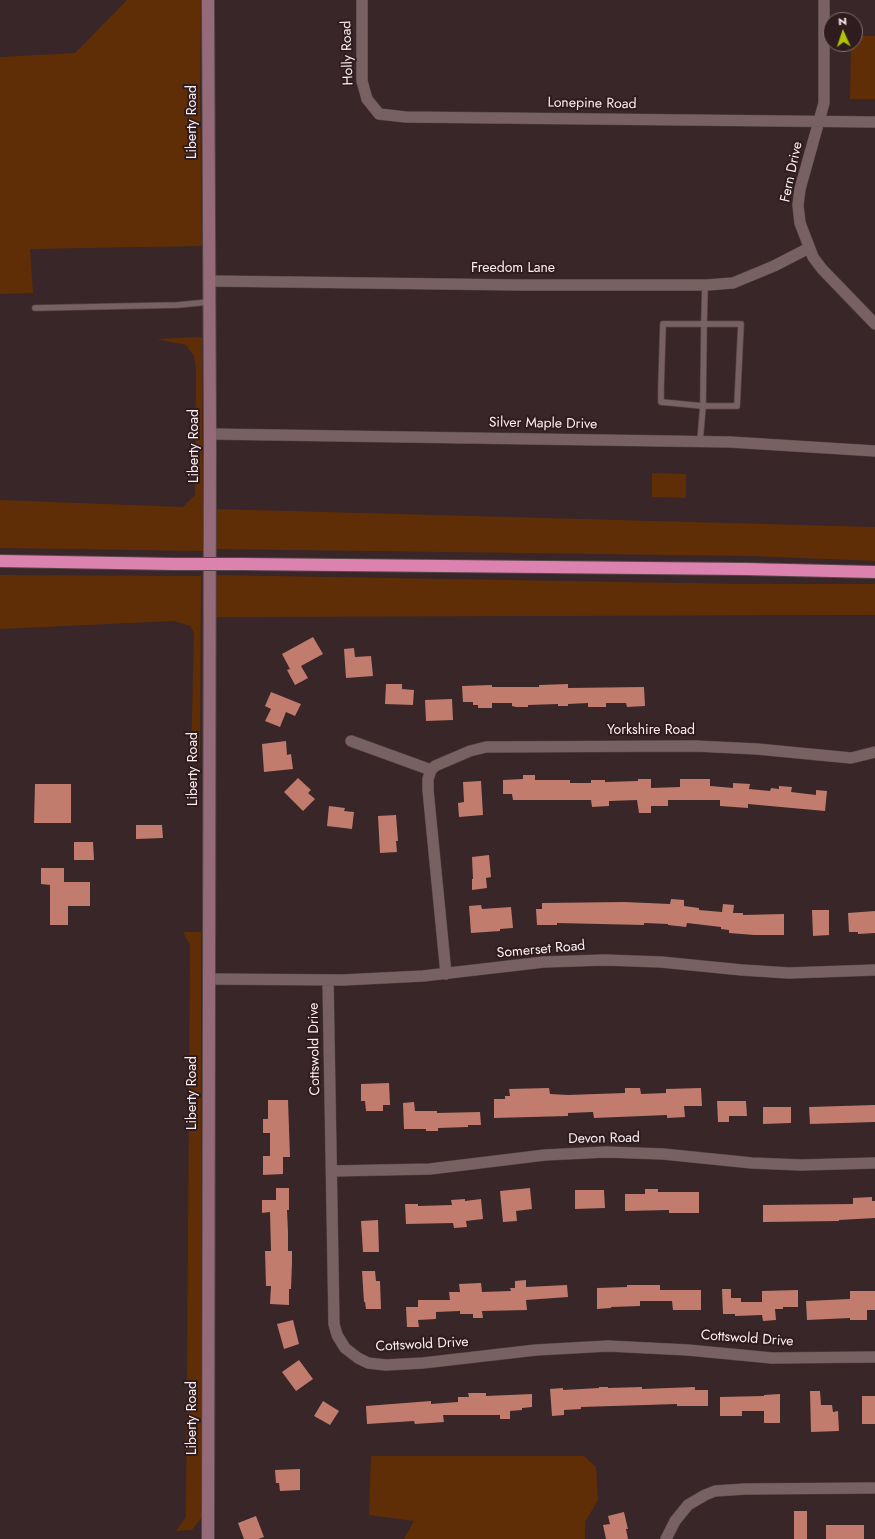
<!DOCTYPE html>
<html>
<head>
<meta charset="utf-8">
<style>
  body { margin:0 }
  #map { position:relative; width:875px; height:1539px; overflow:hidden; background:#382628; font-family:Jost,sans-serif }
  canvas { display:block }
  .north { position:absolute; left:823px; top:12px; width:40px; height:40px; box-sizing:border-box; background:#2e1c1f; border:1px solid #807073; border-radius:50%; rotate:357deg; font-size:11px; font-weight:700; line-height:16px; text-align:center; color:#fceff1 }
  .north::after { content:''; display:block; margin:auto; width:14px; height:18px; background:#b0c500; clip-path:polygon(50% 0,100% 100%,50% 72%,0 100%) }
</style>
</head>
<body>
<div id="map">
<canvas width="875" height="1539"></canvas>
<div class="north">N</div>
</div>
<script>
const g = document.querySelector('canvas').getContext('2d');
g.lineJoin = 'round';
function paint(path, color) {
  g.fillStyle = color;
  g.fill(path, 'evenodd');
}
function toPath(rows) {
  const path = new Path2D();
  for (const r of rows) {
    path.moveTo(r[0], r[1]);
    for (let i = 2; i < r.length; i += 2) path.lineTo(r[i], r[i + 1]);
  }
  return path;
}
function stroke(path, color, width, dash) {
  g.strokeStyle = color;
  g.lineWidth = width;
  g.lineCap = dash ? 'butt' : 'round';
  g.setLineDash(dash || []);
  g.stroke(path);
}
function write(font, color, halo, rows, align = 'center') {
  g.font = font + ' Jost,sans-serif';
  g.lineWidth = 4;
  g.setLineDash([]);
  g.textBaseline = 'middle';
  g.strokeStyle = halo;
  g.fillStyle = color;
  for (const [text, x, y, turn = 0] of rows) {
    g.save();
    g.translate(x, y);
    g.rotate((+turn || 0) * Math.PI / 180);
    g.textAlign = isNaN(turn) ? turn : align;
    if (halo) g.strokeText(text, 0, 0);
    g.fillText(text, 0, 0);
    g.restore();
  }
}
paint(toPath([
  [127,0,201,0,200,94,202,246,30,249,33,293,0,294,0,57,75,53],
  [855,36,875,36,875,99,850,99,851,44,855,44],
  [202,337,203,551,0,548,0,500,183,507,195,495,196,370,194,356,186,345,156,339],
  [652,473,686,474,686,498,652,497],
  [216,509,875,527,875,561,751,556,215,549],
  [0,575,201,576,200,756,191,756,194,633,190,626,174,621,0,629],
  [215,575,742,584,875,584,875,615,215,617],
  [183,932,201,932,201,1518,192,1530,176,1531,186,1517,190,945],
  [371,1456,584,1456,596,1467,598,1500,585,1522,585,1539,404,1539,414,1521,369,1515]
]), '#5f2e07');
paint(toPath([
  [313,637,323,654,301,666,308,678,295,685,287,670,290,669,282,654],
  [354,648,355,657,371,656,373,676,346,678,344,649],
  [386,684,402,684,402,689,414,690,413,705,385,704],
  [568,684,568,688,644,687,645,706,627,707,626,703,606,703,606,707,588,707,588,703,568,704,568,706,558,706,558,704,528,705,528,707,516,707,512,706,512,703,492,703,492,708,478,708,478,705,473,705,473,702,463,702,462,686,492,685,492,687,539,687,539,685],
  [271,692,301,704,295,716,286,712,280,727,265,721,271,709,265,706],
  [452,699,453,720,426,721,425,700],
  [286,741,287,755,291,754,293,769,264,772,262,744],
  [523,775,535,775,535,780,570,780,570,783,591,783,591,780,605,780,605,782,638,781,638,779,651,779,651,788,680,787,680,779,710,779,710,786,733,788,733,783,750,784,749,789,770,791,771,788,779,789,779,786,792,787,791,792,816,795,816,790,827,791,825,811,748,804,748,808,720,806,720,800,668,800,668,806,651,806,651,813,639,813,637,800,609,801,609,806,592,807,591,800,513,800,512,794,503,794,503,780,523,779],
  [298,778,311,790,308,793,315,799,303,811,284,792],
  [481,781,483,815,459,817,458,803,464,802,463,782],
  [35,784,71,784,71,823,34,823],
  [329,806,345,808,344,811,354,812,352,829,327,826],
  [396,815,398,841,396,841,397,852,380,853,378,816],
  [136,825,162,825,163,838,136,839],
  [74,842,93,842,94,860,74,860],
  [489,855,491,877,486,878,487,888,472,890,472,879,473,879,472,857],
  [41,868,64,868,64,882,90,882,90,906,68,906,68,925,50,925,50,885,41,884],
  [671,899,684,900,684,906,699,908,699,910,722,912,723,904,734,905,733,913,743,913,743,915,784,914,784,935,754,935,729,933,729,930,721,929,721,927,687,923,686,927,668,925,668,924,644,923,644,925,557,923,557,925,537,925,536,909,542,909,542,903,624,902,670,904],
  [481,905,482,909,511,907,513,928,500,929,500,931,471,933,469,906],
  [812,910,829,910,829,935,813,936],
  [875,911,875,933,858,934,858,932,849,932,848,913],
  [389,1083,390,1105,383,1105,383,1111,366,1111,365,1101,361,1101,361,1084],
  [549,1088,550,1094,568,1095,625,1093,625,1088,640,1088,641,1094,666,1093,666,1089,701,1088,702,1106,684,1106,685,1117,667,1118,667,1115,594,1118,593,1112,568,1113,568,1116,494,1118,494,1099,505,1099,505,1096,510,1096,509,1089],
  [268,1100,288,1100,290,1157,283,1157,283,1174,263,1175,263,1156,270,1156,270,1133,263,1133,263,1119,268,1119],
  [717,1101,746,1101,747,1116,729,1116,729,1122,718,1122],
  [414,1102,415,1111,437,1111,437,1113,480,1112,481,1125,468,1125,468,1127,438,1128,438,1131,426,1131,426,1129,404,1129,403,1103],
  [875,1105,875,1122,810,1124,809,1107],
  [763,1107,791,1107,791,1123,763,1124],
  [276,1188,289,1188,289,1210,287,1210,288,1232,288,1251,292,1251,292,1263,291,1289,289,1289,289,1305,270,1304,271,1286,266,1286,265,1251,271,1251,270,1212,262,1213,262,1200,276,1200],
  [530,1188,532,1209,516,1211,517,1221,503,1222,500,1191],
  [645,1189,658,1189,658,1192,699,1192,699,1213,669,1213,669,1210,625,1211,625,1194,645,1194],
  [575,1190,604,1190,605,1208,575,1209],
  [872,1197,872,1201,875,1201,875,1218,839,1220,839,1221,763,1222,763,1205,853,1204,853,1198],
  [465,1199,465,1201,481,1199,483,1219,466,1221,467,1227,454,1228,453,1223,406,1224,405,1204,418,1204,418,1206,452,1205,451,1200],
  [378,1220,379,1252,363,1252,361,1221],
  [362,1271,375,1271,376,1281,380,1281,381,1309,366,1309,365,1302,364,1302],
  [526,1280,526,1287,567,1285,568,1297,526,1300,527,1310,482,1311,483,1318,473,1318,473,1314,460,1314,460,1311,436,1312,436,1319,418,1320,419,1327,407,1327,406,1307,418,1307,418,1300,450,1300,449,1292,460,1292,459,1284,481,1283,482,1292,511,1291,510,1288,515,1288,515,1281],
  [627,1285,660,1285,660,1290,701,1290,701,1310,673,1310,672,1301,640,1301,640,1306,611,1307,611,1308,597,1309,597,1288,627,1287],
  [722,1289,731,1289,731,1298,741,1298,741,1302,762,1302,762,1291,798,1290,798,1307,783,1307,783,1309,775,1309,776,1320,763,1321,762,1315,735,1316,735,1314,723,1314],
  [850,1291,875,1291,875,1310,867,1310,867,1320,850,1320,850,1318,807,1320,806,1301,850,1299],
  [293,1320,299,1344,284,1349,277,1324],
  [299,1360,313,1379,296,1391,282,1372],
  [599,1387,608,1387,608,1388,642,1387,642,1389,695,1387,695,1390,708,1390,708,1406,677,1406,677,1404,581,1407,581,1409,564,1410,564,1415,552,1416,550,1389,563,1388,563,1390,599,1388],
  [810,1391,820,1391,821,1405,832,1405,833,1412,838,1411,839,1431,811,1432],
  [468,1393,486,1393,486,1396,532,1394,532,1407,522,1408,522,1410,510,1411,510,1419,500,1419,500,1415,443,1415,444,1422,415,1424,414,1421,367,1424,366,1406,431,1401,431,1404,458,1402,458,1397,469,1397],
  [780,1394,780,1423,764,1423,764,1411,742,1411,742,1416,720,1416,720,1397,764,1396,764,1395],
  [862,1396,875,1396,875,1424,862,1424],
  [323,1401,339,1411,330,1425,314,1416],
  [300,1469,300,1490,280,1491,279,1483,276,1483,275,1470],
  [794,1511,807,1511,807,1539,794,1539],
  [624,1512,628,1529,626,1529,628,1539,606,1539,603,1525,610,1524,608,1516],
  [256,1516,264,1537,258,1539,244,1539,238,1523],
  [826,1525,864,1525,864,1539,826,1539]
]), '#c17c6e');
const lane = toPath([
  [35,308,178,305,209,302],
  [700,441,703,406,704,324,663,324,661,388,661,402,703,406,737,406,741,324,704,324,705,285]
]);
const street = toPath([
  [362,0,362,81,367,99,379,114,406,117,875,122],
  [824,0,824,103,800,189,798,205,800,223,813,257,822,269,875,324],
  [210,281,521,285,707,285,733,283,774,266,809,248],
  [210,434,730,442,875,451],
  [351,741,431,770],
  [446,974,428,790,428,779,431,770,435,766,470,751,486,747,695,746,757,749,851,758,875,752],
  [209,979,343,980,423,976,544,962,605,960,661,962,742,970,789,973,875,970],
  [328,980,334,1324,337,1335,345,1348,358,1358,368,1363,386,1365,423,1363,536,1350,608,1346,688,1350,772,1358,875,1357],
  [333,1171,430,1169,545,1155,606,1152,663,1154,752,1163,801,1165,875,1163],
  [666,1539,675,1521,688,1505,705,1495,715,1491,745,1489,875,1488]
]);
const secondary = toPath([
  [208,1539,210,434,208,0]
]);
const highway = toPath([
  [0,561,174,564],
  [241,564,745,569,875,572]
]);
stroke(lane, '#544547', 7);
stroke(street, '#544547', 12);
stroke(secondary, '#544547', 14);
stroke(highway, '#544547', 14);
stroke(lane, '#776163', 5.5);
stroke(street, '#776163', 11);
stroke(secondary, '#956b7a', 12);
stroke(highway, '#dc82af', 12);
const highwayBridge = toPath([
  [174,564,241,564]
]);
stroke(highwayBridge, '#544547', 14, []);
stroke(highwayBridge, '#dc82af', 12);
write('14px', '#fceff1', '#2e1c1f', [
  ["Holly Road",348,53,-92],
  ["Lonepine Road",592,104,1],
  ["Liberty Road",193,122,-90],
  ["Fern Drive",792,172,-78],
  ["Freedom Lane",513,269],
  ["Silver Maple Drive",543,424,1],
  ["Liberty Road",195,446,-90],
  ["Yorkshire Road",651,731],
  ["Liberty Road",194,769,-90],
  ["Somerset Road",541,950,-5],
  ["Cottswold Drive",315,1049,-91],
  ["Liberty Road",193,1093,-90],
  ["Devon Road",604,1139,-1],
  ["Cottswold Drive",747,1339,4],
  ["Cottswold Drive",422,1345,-3],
  ["Liberty Road",193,1418,-90]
]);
</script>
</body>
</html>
